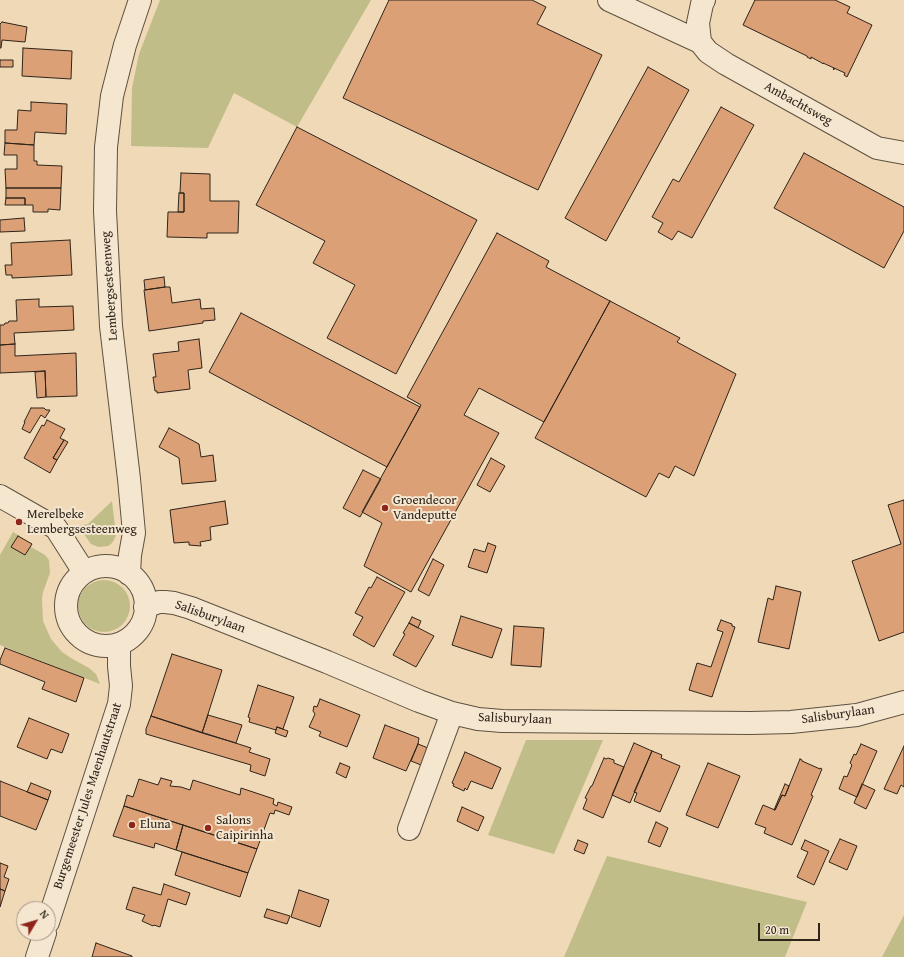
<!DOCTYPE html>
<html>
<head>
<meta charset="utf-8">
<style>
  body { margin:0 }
  #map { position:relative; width:904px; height:957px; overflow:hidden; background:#f0d9b7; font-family:"Gentium Book Plus",serif }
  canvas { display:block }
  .north { position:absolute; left:16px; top:901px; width:40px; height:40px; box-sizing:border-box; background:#f5e6d0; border:1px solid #a59887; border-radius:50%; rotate:52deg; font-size:11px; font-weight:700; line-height:16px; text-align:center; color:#2e241a }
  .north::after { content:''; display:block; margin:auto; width:14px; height:18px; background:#8f2418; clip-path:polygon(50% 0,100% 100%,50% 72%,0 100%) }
  .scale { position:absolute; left:758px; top:923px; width:62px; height:18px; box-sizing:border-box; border:2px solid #2e241a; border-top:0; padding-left:5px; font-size:12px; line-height:14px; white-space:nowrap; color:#2e241a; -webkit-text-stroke:3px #f5e6d0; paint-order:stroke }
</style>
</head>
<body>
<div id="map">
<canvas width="904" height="957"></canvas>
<div class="north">N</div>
<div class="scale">20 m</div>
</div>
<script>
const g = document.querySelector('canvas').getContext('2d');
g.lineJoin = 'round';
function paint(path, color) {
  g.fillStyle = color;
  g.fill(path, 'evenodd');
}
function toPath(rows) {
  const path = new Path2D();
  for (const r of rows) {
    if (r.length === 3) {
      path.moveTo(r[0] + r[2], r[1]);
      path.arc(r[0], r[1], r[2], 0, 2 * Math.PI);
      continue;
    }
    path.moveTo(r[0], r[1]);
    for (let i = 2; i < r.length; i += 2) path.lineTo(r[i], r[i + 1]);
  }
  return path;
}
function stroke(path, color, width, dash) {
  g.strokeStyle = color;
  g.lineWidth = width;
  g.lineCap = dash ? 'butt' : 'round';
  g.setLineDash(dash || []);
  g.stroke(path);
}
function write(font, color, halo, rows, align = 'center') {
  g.font = font + ' "Gentium Book Plus",serif';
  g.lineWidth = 4;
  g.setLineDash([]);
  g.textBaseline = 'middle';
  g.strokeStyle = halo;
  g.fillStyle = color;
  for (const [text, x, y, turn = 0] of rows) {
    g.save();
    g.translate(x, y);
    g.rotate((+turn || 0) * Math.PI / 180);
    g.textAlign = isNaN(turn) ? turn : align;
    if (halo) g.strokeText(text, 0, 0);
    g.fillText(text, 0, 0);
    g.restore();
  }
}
paint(toPath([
  [160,0,371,0,297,127,234,93,208,148,131,146,132,88,139,54],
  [112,501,116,535,114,540,111,544,108,546,98,547,91,544,78,526,88,524],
  [13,532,32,544,31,547,45,555,49,560,50,573,43,592,42,599,43,621,51,639,62,652,71,658,89,668,96,674,100,684,0,645,0,555],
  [104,606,26],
  [526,740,603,740,554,854,488,835],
  [607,856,723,883,807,902,785,957,564,957],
  [904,915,904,957,882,957]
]), '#c1bd89');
const building = toPath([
  [389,0,532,0,546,7,537,24,602,55,538,190,343,98,389,0],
  [755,0,835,0,850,7,847,13,872,25,847,77,844,75,845,73,834,68,834,70,833,69,834,68,823,63,823,64,822,63,811,57,811,59,807,57,807,56,743,25,755,0],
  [2,22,27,27,25,42,2,40,1,48,0,48,0,24,2,22],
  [23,48,72,51,71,79,22,76,23,48],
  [0,60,13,60,13,67,0,67,0,60],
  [648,67,689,90,606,241,565,218,648,67],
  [31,102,67,104,66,134,35,132,34,145,5,143,5,130,17,130,18,110,31,111,31,102],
  [721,107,754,125,692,238,678,231,672,240,658,232,663,223,652,217,673,179,679,182,721,107],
  [297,127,477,220,396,374,327,338,355,285,313,263,325,241,256,205,297,127],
  [5,143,34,145,34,161,37,161,37,165,62,166,61,188,6,188,5,169,17,169,17,155,4,155,5,143],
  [804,153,904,207,904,231,884,268,774,208,804,153],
  [181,173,210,174,210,201,239,201,238,233,207,233,207,238,167,237,168,212,184,212,184,193,180,193,181,173],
  [6,188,61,188,60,210,48,209,48,212,33,212,33,205,25,205,25,198,6,198,6,188],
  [179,193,184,193,184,212,178,212,179,193],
  [6,198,25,198,25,205,5,205,6,198],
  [24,218,25,231,0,232,0,220,24,218],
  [497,233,549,261,546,267,610,301,544,422,479,388,464,415,499,433,411,592,364,566,382,523,362,512,421,405,407,397,497,233],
  [70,240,72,275,12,278,12,275,6,275,5,265,12,265,11,243,70,240],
  [164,277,165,287,145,290,144,280,164,277],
  [165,287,170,287,172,303,200,299,201,309,214,308,215,320,203,321,203,323,149,331,144,290,165,287],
  [39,299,39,307,73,306,74,330,14,333,15,344,0,345,0,325,4,325,5,323,8,323,9,321,17,321,16,300,39,299],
  [610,301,680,338,677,342,736,374,694,476,675,466,669,478,659,473,646,497,535,438,610,301],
  [241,313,420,407,387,467,209,372,241,313],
  [199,339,202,368,188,370,190,389,157,393,157,391,155,391,153,377,156,377,153,354,179,351,178,342,199,339],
  [15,344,15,356,76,353,77,396,46,397,45,371,0,373,0,345,15,344],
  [45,371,46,397,37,398,35,372,45,371],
  [31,408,44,408,46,410,50,410,45,418,41,415,30,433,22,429,25,422,24,422,31,408],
  [47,420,65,429,60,438,64,440,53,458,57,460,50,473,24,458,42,425,44,426,47,420],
  [169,428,199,444,201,457,213,455,216,481,182,484,179,458,159,447,169,428],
  [64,440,68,442,57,460,53,458,64,440],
  [491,458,505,466,490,492,477,485,491,458],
  [363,470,381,479,360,517,343,508,363,470],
  [904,500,904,632,879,641,852,561,901,544,888,505,904,500],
  [225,501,228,524,210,527,211,540,200,542,201,546,189,545,189,542,174,543,170,510,225,501],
  [18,536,32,544,25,555,11,547,18,536],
  [488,543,496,546,487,573,468,567,474,549,485,552,488,543],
  [433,559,444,565,429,596,418,590,433,559],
  [377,577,405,592,374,647,353,635,363,617,355,613,369,587,371,588,377,577],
  [776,586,801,592,789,649,758,642,768,598,773,600,776,586],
  [461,616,502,629,492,658,452,645,461,616],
  [412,617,421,621,418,628,409,623,412,617],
  [721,620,732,624,732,626,735,627,712,697,689,690,697,663,711,667,723,632,717,630,721,620],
  [409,623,434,636,416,667,393,655,405,634,403,633,409,623],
  [514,626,544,628,541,667,511,665,514,626],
  [5,648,84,678,76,702,42,689,45,682,0,664,0,660,5,648],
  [172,654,222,670,202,733,151,716,172,654],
  [258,685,294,697,283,729,277,727,276,730,249,722,250,718,248,717,258,685],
  [320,699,360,715,347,747,319,736,321,732,309,727,315,714,313,711,314,706,317,707,320,699],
  [208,715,242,725,236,743,202,733,208,715],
  [151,716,251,748,249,752,270,759,265,776,250,771,251,765,146,734,146,729,151,716],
  [29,718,69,734,62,753,51,749,47,759,17,747,29,718],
  [385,725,419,738,418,744,406,771,373,758,385,725],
  [277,727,288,731,286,737,275,733,277,727],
  [634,743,652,751,630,803,612,795,634,743],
  [418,744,428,748,421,765,411,761,418,744],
  [861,744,877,751,857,797,839,789,844,776,847,777,852,765,850,763,854,754,856,755,861,744],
  [904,746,904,787,901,785,897,794,884,789,904,746],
  [652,751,662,755,661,758,680,766,660,812,634,801,637,793,634,792,652,751],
  [465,752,501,768,492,789,471,781,467,790,465,788,464,791,453,786,454,784,452,783,465,752],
  [604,758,606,759,608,758,614,760,614,763,624,767,603,818,583,809,587,799,585,798,591,786,592,786,604,758],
  [800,759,802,760,802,761,820,769,820,768,822,769,811,795,813,796,792,845,764,833,766,828,755,824,763,805,775,810,782,795,785,796,800,759],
  [340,763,350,767,346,778,336,773,340,763],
  [708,763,740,776,718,828,686,815,708,763],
  [161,778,172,781,170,786,181,787,190,790,193,780,240,795,241,788,274,799,273,804,277,806,278,802,292,807,289,815,275,810,274,814,270,813,257,849,124,806,127,795,133,797,139,779,158,785,161,778],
  [0,781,48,800,36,830,0,816,0,781],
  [31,783,51,791,48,800,27,792,31,783],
  [785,784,789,786,785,796,782,795,775,810,774,810,785,784],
  [862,784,875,790,866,809,854,803,862,784],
  [124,806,183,825,176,850,155,843,154,848,113,836,124,806],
  [462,807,484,817,478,831,457,821,462,807],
  [656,822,668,828,660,847,648,842,656,822],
  [183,825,257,849,248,873,176,850,183,825],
  [840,839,857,846,847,870,829,862,840,839],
  [578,840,588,844,584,854,574,850,578,840],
  [805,840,829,851,814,885,797,877,808,852,801,849,805,840],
  [182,852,248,873,240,897,175,875,182,852],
  [0,863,8,866,4,877,9,879,5,891,0,889,0,863],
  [164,884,190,893,186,905,168,899,160,927,154,925,153,926,142,921,145,915,126,909,133,887,161,895,164,884],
  [0,889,5,891,0,907,0,889],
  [299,890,329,900,320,927,291,917,299,890],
  [267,909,290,916,287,924,264,917,267,909],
  [96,943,132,956,132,957,92,957,96,943]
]);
paint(building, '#dca076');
stroke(building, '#2e241a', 1);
const minor = toPath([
  [609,0,700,42],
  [704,0,702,4,698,23,700,42,708,52,726,64,877,148,904,153],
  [0,496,56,528,84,572],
  [106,606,40],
  [129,574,130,555,134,533,129,479,111,326,105,211,106,147,112,96,125,45,140,0],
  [145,607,159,602,165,602,174,603,191,608,327,662,419,701,452,713,478,719,502,721,751,723,791,722,857,715,904,702],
  [409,829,452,713],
  [48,922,119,704,121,686,119,666,119,644],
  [37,957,45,933]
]);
stroke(minor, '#5e5141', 24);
stroke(minor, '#f5e6d0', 22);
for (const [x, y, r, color] of [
  [385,508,4,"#8f2418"],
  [19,522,4,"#8f2418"],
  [132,825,4,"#8f2418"],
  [208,828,4,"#8f2418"]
]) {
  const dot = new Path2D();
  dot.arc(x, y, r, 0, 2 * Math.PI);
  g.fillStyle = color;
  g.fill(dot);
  stroke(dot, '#f5e6d0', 1.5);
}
write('13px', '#2e241a', '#f5e6d0', [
  ["Ambachtsweg",798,104,29],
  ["Lembergsesteenweg",110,286,-94],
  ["Salisburylaan",210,617,20],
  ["Salisburylaan",838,715,-8],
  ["Salisburylaan",515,719,2],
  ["Burgemeester Jules Maenhautstraat",88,796,-72]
]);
write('13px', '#2e241a', '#f5e6d0', [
  ["Groendecor",393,501],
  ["Vandeputte",393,516],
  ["Merelbeke",27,515],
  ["Lembergsesteenweg",27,530],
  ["Salons",216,821],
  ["Caipirinha",216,836],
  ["Eluna",140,825]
], 'left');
</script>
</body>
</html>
